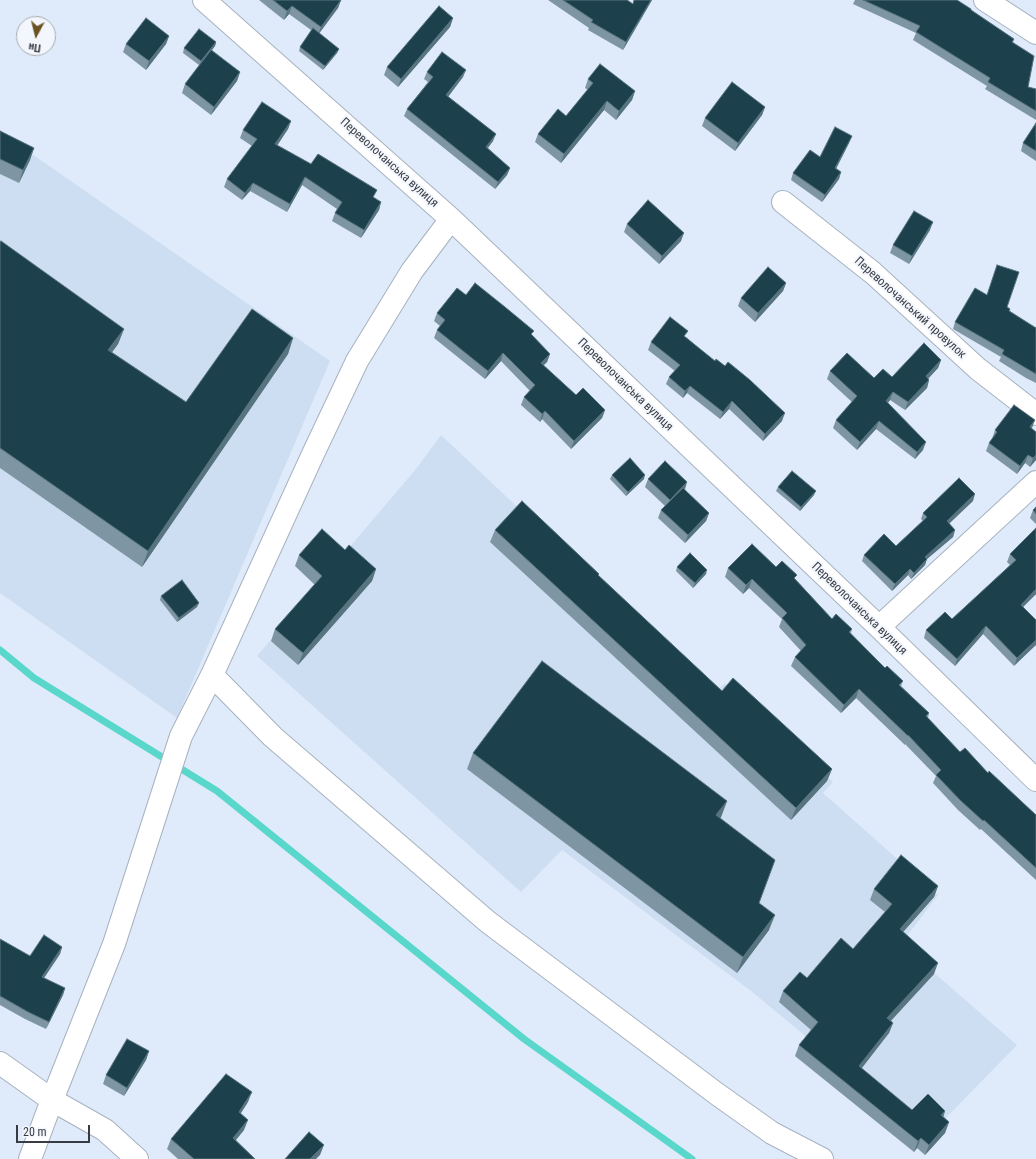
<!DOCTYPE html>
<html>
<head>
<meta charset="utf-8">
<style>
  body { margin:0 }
  #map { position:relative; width:1036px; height:1159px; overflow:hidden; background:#dfebfa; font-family:"Roboto Condensed",sans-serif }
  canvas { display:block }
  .north { position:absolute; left:16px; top:16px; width:40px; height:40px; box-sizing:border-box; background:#f3f7fd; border:1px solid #a8acb2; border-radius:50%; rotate:187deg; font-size:11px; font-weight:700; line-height:16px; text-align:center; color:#383c42 }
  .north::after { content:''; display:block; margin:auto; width:14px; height:18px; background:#6a5222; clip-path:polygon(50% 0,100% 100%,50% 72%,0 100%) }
  .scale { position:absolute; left:16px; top:1125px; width:74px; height:18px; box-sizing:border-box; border:2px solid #383c42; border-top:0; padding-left:5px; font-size:12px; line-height:14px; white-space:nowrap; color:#383c42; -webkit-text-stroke:3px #f3f7fd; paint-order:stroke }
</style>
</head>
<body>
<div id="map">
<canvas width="1036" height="1159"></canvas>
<div class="north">Пн</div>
<div class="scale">20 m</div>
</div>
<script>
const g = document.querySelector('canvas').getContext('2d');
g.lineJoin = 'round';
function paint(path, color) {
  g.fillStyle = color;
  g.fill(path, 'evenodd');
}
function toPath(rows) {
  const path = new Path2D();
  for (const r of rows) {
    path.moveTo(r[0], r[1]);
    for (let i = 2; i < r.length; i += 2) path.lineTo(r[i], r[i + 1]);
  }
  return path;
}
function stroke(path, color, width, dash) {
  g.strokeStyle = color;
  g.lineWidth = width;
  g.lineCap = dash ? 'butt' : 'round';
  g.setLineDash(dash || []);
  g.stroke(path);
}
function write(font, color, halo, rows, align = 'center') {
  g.font = font + ' "Roboto Condensed",sans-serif';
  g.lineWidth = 4;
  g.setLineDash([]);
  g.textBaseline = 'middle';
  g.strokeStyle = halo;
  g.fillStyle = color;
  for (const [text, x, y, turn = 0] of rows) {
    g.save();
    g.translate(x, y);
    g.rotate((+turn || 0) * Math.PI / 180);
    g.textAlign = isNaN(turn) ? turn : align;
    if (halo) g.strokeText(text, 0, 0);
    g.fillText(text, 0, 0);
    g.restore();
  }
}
paint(toPath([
  [0,140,32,154,330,361,177,718,0,593],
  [441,435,631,614,712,696,725,683,833,782,823,793,938,895,901,944,1017,1045,938,1126,945,1133,925,1155,917,1148,914,1152,795,1056,809,1039,751,991,562,850,521,892,257,656,416,469]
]), '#cedef2');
stroke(toPath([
  [0,650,34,678,217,791,524,1039,692,1159]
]), '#59d7ca', 7);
const street = toPath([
  [204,0,451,219,879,627,1036,780],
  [985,0,1036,33],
  [783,202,873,273,978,369,1036,414],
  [879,627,1036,482],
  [212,675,273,737,488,922,717,1094,772,1133,822,1159],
  [0,1063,52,1100,105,1130,137,1159],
  [30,1159,52,1100,114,944,181,736,212,675,313,454,357,361,412,271,451,219]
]);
stroke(street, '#a7b2c0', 24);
stroke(street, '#fff', 22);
paint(toPath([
  [259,0,341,0,338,8,319,33,339,49,337,53,323,70,299,51,300,47,311,30,289,14,284,20],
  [548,0,627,0,633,4,652,0,623,50,588,30,589,28],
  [855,0,957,0,971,10,1014,39,1013,42,1028,87,1036,89,1036,120,985,89,987,86,913,40,916,33,853,4],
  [453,18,450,27,398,87,384,75,387,67],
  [169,36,166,44,146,70,123,52,126,44],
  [216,42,215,46,212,50,240,72,237,81,211,115,182,93,185,84,199,65,183,53,184,48],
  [427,72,463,77,448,97,493,141,488,148,510,168,507,175,495,189,404,116,407,109,428,82,424,79],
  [588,79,635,91,632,100,616,120,604,110,561,163,535,142,538,134,566,116,588,90,585,88],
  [765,107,762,115,735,151,702,126,705,118],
  [291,121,288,129,277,145,311,164,381,202,379,210,361,238,332,221,335,213,337,209,302,185,287,212,250,191,242,200,224,187,227,179,252,146,240,138,243,130],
  [1036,123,1036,161,1021,151,1023,143],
  [0,131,34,148,30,160,19,183,0,174],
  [852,136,849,143,836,168,841,172,839,179,822,202,791,180,793,173],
  [627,224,681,241,659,264,624,232],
  [930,230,909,264,890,253,893,245],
  [0,242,124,329,118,344,112,352,186,402,293,338,288,354,142,567,0,468],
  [786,283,783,291,755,322,738,306,741,298],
  [466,295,532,335,550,354,547,362,543,365,576,395,605,410,602,418,571,449,542,419,540,422,521,405,524,397,530,391,501,361,485,379,434,338,437,330,440,326,434,321,437,313],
  [1007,307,1010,309,1010,311,1036,328,1036,383,1026,378,999,361,1001,357,953,329,955,322],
  [686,337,782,421,763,441,729,409,720,419,687,393,683,398,666,384,669,377,675,371,648,350,651,342],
  [941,360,938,368,928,379,929,380,927,388,905,410,890,400,888,403,923,450,915,459,876,429,857,450,833,428,836,420,852,402,827,379,830,371,874,378,892,377],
  [1032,429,1036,432,1036,460,1030,467,1025,463,1017,474,986,451,989,443,992,439,995,430],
  [612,475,644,479,626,496,610,479],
  [648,479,687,482,685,490,709,513,706,521,685,543,658,518,661,510,665,506,645,487],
  [778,487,814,495,800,511,776,491],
  [973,501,949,524,955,530,953,537,927,559,925,565,911,579,908,575,892,591,862,561,864,555,896,546,923,521,921,519,923,513],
  [1036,507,1036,524,1030,518,1033,510],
  [1036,528,1036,594,1023,607,1036,620,1014,666,983,634,955,666,924,638,926,630,952,619,1010,565,1007,562,1010,554],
  [495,530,599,574,598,576,722,691,832,769,827,781,791,820,490,542],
  [345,550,376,569,372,581,298,665,271,641,275,629,315,585,295,566,299,555],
  [677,567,706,574,693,588,676,571],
  [728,568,795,579,832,619,852,629,851,633,885,668,903,681,901,686,929,713,928,718,960,752,988,773,1036,815,1036,880,981,829,980,830,958,810,933,783,936,776,905,744,905,745,856,698,841,713,791,666,795,657,801,651,779,627,782,619,749,588,743,594,725,577],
  [161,596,197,607,177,622,160,600],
  [473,753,727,801,721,817,720,819,759,903,769,930,737,973,467,769],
  [938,886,934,897,903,932,934,974,891,1021,893,1023,889,1033,861,1068,912,1110,945,1111,943,1117,949,1122,945,1133,925,1155,917,1148,914,1152,795,1056,799,1045,811,1030,779,1002,783,991,807,978,853,949,885,912,870,900,874,889],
  [0,939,30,956,62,947,60,954,44,978,65,988,63,995,46,1029,25,1019,0,1005],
  [149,1051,146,1060,124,1096,103,1084,106,1075],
  [248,1102,241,1113,244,1130,236,1140,255,1159,178,1159,167,1149,171,1139]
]), '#7e96a3');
paint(toPath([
  [341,0,338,8,318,35,321,27],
  [651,0,652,0,623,50,626,42],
  [292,6,289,14,284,20,287,11],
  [453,18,450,27,398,87,401,79],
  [169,36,166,44,146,70,149,61],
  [216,42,215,46,200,65,201,61],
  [339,49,337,53,323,70,325,66],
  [466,70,463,77,444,102,446,95],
  [240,72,237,81,211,115,214,107],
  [635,91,632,100,616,120,619,111],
  [607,101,604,110,561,163,564,154],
  [765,107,762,115,735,151,738,143],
  [291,121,288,129,273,152,275,144],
  [496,134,493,141,483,154,486,147],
  [852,136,849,143,833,175,835,168],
  [34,148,30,160,19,183,23,170],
  [510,168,507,175,495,189,498,182],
  [841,172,839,179,822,202,825,195],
  [305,177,302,185,287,212,290,204],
  [253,183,250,191,242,200,245,193],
  [381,202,379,210,361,238,364,230],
  [933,222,930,230,909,264,912,256],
  [684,233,681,241,659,264,662,256],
  [786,283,783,291,755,322,758,313],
  [124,329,118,344,102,366,108,350],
  [293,338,288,354,142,567,148,551],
  [503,353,501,361,485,379,488,371],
  [550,354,547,362,538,371,541,363],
  [941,360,938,368,923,384,926,376],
  [929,380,927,388,905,410,908,402],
  [690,386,687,393,683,398,685,391],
  [893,392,890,400,883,409,886,401],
  [732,401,729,409,720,419,723,412],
  [605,410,602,418,571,449,574,441],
  [545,411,542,419,540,422,542,414],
  [785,413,782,421,763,441,765,434],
  [1035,420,1032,428,1027,436,1030,427],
  [879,421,876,429,857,450,860,442],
  [926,442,923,450,915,459,917,452],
  [1028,455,1025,463,1017,474,1020,466],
  [1036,455,1036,460,1030,467,1033,458],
  [645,475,644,479,626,496,628,492],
  [687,482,684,490,667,508,670,500],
  [816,491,814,495,800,511,801,507],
  [975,494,973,501,944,528,947,521],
  [709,513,706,521,685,543,688,535],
  [955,530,953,537,927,559,925,565,911,579,914,573,925,557],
  [376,569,372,581,298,665,303,653],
  [910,569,908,575,892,591,895,584],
  [707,570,706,574,693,588,695,583],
  [752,579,749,588,743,594,746,585],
  [1036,589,1036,594,1018,612,1021,605],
  [199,603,197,607,177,622,179,618],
  [986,626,983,634,955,666,957,659],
  [1036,640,1036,645,1014,666,1017,658],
  [859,689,856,698,841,713,844,705],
  [832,769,827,781,791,820,796,808],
  [727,801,721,817,710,831,716,815],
  [938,886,934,897,896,940,900,929],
  [775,915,769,930,737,973,743,957],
  [62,947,60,954,40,984,42,977],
  [938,963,934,974,883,1029,887,1018],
  [65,988,63,995,46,1029,49,1022],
  [893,1023,889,1033,855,1077,859,1066],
  [149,1051,146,1060,124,1096,127,1088],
  [252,1092,248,1102,235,1122,239,1112],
  [945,1111,942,1121,941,1115],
  [248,1120,244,1130,229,1148,233,1138],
  [949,1122,945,1133,925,1155,929,1145],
  [921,1138,917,1148,914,1152,918,1141],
  [324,1145,320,1155,316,1159,310,1159]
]), '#577480');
const building = toPath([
  [273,0,341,0,321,27,292,6,287,11,273,0],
  [563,0,627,0,633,4,634,0,651,0,626,42,591,22,593,20,563,0],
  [863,0,957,0,971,9,971,10,1014,39,1012,42,1034,56,1028,87,1036,89,1036,111,988,82,990,78,916,32,920,26,863,0],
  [439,6,453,18,401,79,387,67,439,6],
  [146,18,169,36,149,61,126,44,146,18],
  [313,28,339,49,325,66,300,47,313,28],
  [199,29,216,42,201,61,184,48,199,29],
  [211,50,240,72,214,107,185,84,211,50],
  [442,52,466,70,446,95,496,134,486,147,510,168,498,182,407,109,433,77,427,72,442,52],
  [600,64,635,91,619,111,607,101,564,154,538,134,558,109,566,116,593,83,588,79,600,64],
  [732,82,765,107,738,143,705,118,732,82],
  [262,102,291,121,275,144,311,164,318,154,377,190,373,197,381,202,364,230,335,213,342,202,305,177,290,204,253,183,245,193,227,179,257,139,243,130,262,102],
  [1036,123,1036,151,1023,143,1036,123],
  [835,127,852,136,835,168,841,172,825,195,793,173,810,150,820,157,835,127],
  [0,131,34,148,23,170,0,159,0,131],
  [648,200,684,233,662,256,627,224,648,200],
  [914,211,933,222,912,256,893,245,914,211],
  [1,241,124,329,108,350,186,402,252,309,293,338,148,551,0,448,0,242,1,241],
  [997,265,1019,272,1007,307,1010,309,1009,311,1036,328,1036,374,1002,354,1004,350,955,322,975,288,987,295,997,265],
  [768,267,786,283,758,313,741,298,768,267],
  [475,283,505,307,534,331,531,334,550,354,541,363,576,395,583,388,605,410,574,441,545,411,542,414,524,397,535,385,503,353,488,371,437,330,445,320,437,313,457,288,466,295,475,283],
  [670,317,688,331,684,336,715,361,716,359,725,366,728,362,750,380,785,413,765,434,732,401,723,412,690,386,685,391,669,377,680,365,651,342,670,317],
  [924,343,941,360,926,376,929,380,908,402,893,392,886,401,926,442,917,452,879,421,860,442,836,420,857,396,830,371,847,353,874,378,883,369,892,377,924,343],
  [1014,405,1035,420,1030,427,1036,432,1036,455,1033,458,1028,455,1020,466,989,443,997,432,995,430,1014,405],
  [630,458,645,475,628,492,612,475,630,458],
  [665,461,687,482,670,500,648,479,665,461],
  [792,471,816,491,801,507,778,487,792,471],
  [959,478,975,494,947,521,955,530,925,557,927,559,914,573,910,569,895,584,864,555,884,534,896,546,927,517,923,513,959,478],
  [683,488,709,513,688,535,661,510,683,488],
  [522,501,599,574,598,575,722,691,733,678,832,769,796,808,495,530,522,501],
  [1036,507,1036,514,1033,510,1036,507],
  [1036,528,1036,589,1021,605,1036,620,1036,640,1017,658,986,626,957,659,926,630,945,612,952,619,1016,560,1010,554,1036,528],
  [322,529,345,550,349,545,376,569,303,653,275,629,322,576,299,555,322,529],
  [752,544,776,567,782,561,797,575,794,578,832,619,836,614,852,629,849,632,885,668,887,666,903,681,899,685,929,713,926,716,960,752,965,748,988,773,989,771,1036,815,1036,868,984,820,983,821,961,801,936,775,941,770,908,735,908,736,859,689,844,705,795,657,806,645,782,618,787,613,752,579,746,585,728,568,752,544],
  [690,553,707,570,695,583,677,567,690,553],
  [182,580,199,603,179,618,161,596,182,580],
  [542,661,727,801,716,815,775,860,759,903,775,915,743,957,473,753,542,661],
  [901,855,938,886,900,929,938,963,887,1018,893,1023,859,1066,912,1110,928,1094,945,1111,941,1115,949,1122,929,1145,921,1138,918,1141,799,1045,818,1022,783,991,800,972,807,978,841,938,853,949,892,904,874,889,901,855],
  [44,935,62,947,42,977,65,988,49,1022,28,1012,0,996,0,939,30,956,44,935],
  [127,1039,149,1051,127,1088,106,1075,127,1039],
  [226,1074,252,1092,239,1112,248,1120,233,1138,255,1159,194,1159,171,1139,226,1074],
  [309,1132,324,1145,310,1159,285,1159,309,1132]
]);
paint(building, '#1d414c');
stroke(building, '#577480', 1);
write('12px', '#383c42', '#f3f7fd', [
  ["Переволочанська вулиця",389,163,42],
  ["Переволочанський провулок",910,308,42],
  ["Переволочанська вулиця",625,385,44],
  ["Переволочанська вулиця",859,609,44]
]);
</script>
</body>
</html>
